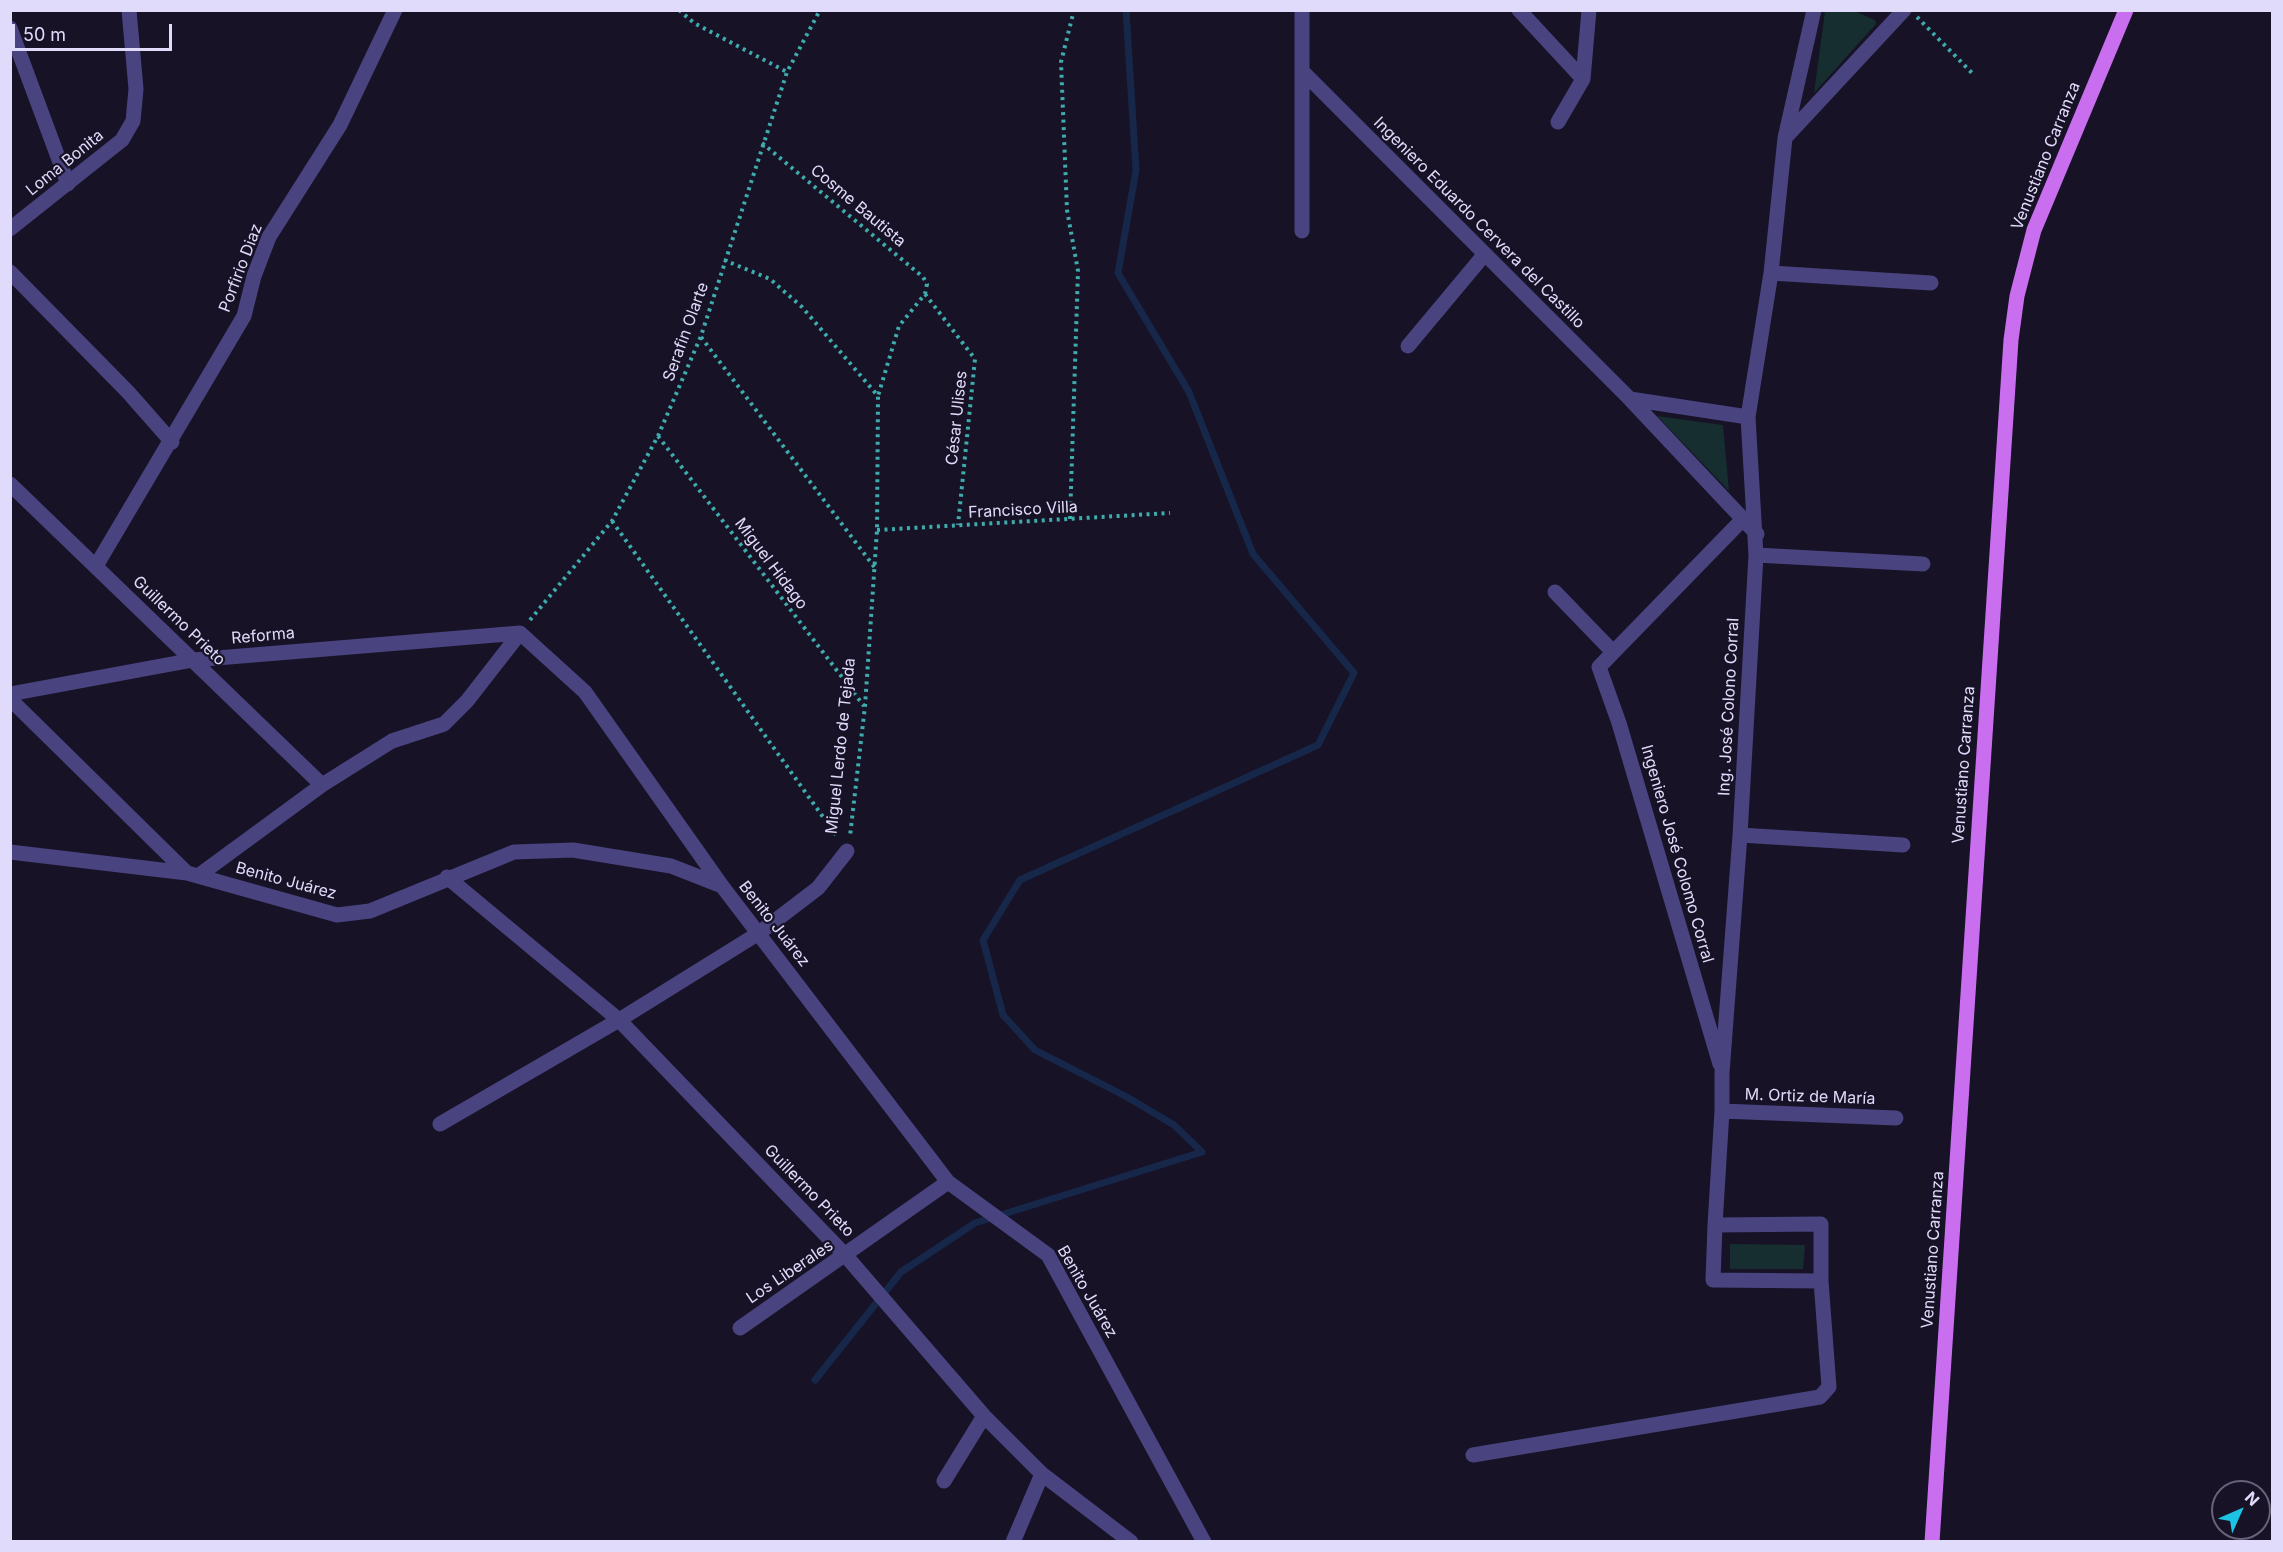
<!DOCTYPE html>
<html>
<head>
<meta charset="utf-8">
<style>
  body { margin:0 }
  #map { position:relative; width:2283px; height:1552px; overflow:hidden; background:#171226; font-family:Inter,sans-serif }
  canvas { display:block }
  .frame { position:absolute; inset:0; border:12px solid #e1dbfb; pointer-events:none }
  .north { position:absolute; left:2211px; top:1480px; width:60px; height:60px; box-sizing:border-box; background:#171226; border:2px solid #68627b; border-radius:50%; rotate:45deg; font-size:16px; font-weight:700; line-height:24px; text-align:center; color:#e1dbfb }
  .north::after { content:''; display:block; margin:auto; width:21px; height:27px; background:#1cc3e5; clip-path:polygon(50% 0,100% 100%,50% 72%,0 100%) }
  .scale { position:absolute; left:12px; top:24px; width:160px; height:27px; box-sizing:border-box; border:3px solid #e1dbfb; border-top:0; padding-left:8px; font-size:18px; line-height:21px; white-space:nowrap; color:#e1dbfb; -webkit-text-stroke:4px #171226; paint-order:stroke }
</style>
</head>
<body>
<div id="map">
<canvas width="2283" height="1552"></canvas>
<div class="frame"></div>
<div class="north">N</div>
<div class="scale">50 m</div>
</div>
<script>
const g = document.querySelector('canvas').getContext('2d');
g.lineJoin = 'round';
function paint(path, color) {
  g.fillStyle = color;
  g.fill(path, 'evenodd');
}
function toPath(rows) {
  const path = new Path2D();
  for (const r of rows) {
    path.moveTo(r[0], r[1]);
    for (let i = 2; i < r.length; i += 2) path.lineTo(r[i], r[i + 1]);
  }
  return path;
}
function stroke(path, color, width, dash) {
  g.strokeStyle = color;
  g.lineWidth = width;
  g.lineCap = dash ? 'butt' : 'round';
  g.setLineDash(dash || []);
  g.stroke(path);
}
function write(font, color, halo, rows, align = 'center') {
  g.font = font + ' Inter,sans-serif';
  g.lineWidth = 4.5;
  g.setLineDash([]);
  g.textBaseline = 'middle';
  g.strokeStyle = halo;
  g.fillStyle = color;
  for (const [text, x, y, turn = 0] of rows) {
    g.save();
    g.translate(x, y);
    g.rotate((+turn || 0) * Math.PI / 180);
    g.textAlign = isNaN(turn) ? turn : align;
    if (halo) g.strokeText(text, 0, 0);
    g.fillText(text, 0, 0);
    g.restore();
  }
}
paint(toPath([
  [1825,11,1854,11,1875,20,1876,24,1814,93],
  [1657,416,1723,425,1729,491],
  [1730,1244,1805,1245,1803,1269,1730,1269]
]), '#162e2f');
stroke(toPath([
  [815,1380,901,1272,975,1223,1202,1152,1174,1125,1127,1097,1035,1050,1003,1015,983,940,1020,880,1318,745,1354,673,1253,554,1189,392,1118,273,1136,170,1126,10]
]), '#16274a', 7);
stroke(toPath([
  [679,10,694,23,787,72],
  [1917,17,1972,73],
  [762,143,923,277,927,284,925,294,899,326,878,396],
  [724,260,770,279,802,307,878,396,877,530,865,706,850,836],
  [925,294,975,359,958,525],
  [701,337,875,568],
  [658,436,864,706],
  [1070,519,1078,271,1067,210,1061,62,1074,10],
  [612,521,838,838],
  [877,530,1170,513],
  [530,620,612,521,658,436,701,336,787,72,820,10]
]), '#3eabac', 4, [3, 4.5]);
stroke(toPath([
  [1519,10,1583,79],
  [10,28,68,184],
  [1303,72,1630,399,1757,534],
  [1558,122,1583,79,1589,10],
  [1785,138,1904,10],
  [10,229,122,140,133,121,136,89,129,10],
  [1302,231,1302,10],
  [10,272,128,392,172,442],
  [1771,273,1931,283],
  [1408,346,1484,255],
  [1630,399,1748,417],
  [10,484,322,785],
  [1756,555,1923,564],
  [96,566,244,316,254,276,269,237,340,125,395,10],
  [1555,592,1613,652],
  [520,633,585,692,722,886,948,1182,1048,1255,1204,1542],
  [10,694,193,660,520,633],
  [10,699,187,873],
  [1740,835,1903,845],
  [10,852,187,873,337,915,370,911,514,852,573,850,671,866,722,886],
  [198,876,322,785,392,741,444,724,467,701,520,633],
  [447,877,619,1020,846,1256,984,1416,1042,1474,1131,1542],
  [1720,1064,1619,723,1599,667,1743,519],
  [1722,1111,1896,1118],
  [440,1124,619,1020,759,933,818,888,847,851],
  [1715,1225,1821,1224,1821,1281,1713,1280,1715,1225,1722,1111,1722,1073,1740,835,1756,555,1748,417,1771,273,1785,138,1814,10],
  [740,1328,948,1182],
  [1473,1455,1820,1397,1829,1387,1821,1281],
  [944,1481,984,1416],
  [1013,1542,1042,1474]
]), '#49437f', 15);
stroke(toPath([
  [1932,1542,2011,340,2017,296,2034,230,2126,10]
]), '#c86eef', 15);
write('16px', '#e1dbfb', '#171226', [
  ["Venustiano Carranza",2046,156,-68],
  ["Loma Bonita",65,163,-39],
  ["Cosme Bautista",858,206,40],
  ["Ingeniero Eduardo Cervera del Castillo",1479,223,45],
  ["Porfirio Diaz",241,268,-69],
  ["Serafin Olarte",686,332,-70],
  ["César Ulises",957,418,-84],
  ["Francisco Villa",1023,510,-3],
  ["Miguel Hidago",771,564,53],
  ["Guillermo Prieto",179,621,44],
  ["Reforma",263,636,-5],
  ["Ing. José Colono Corral",1729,707,-87],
  ["Miguel Lerdo de Tejada",841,746,-84],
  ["Venustiano Carranza",1964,765,-86],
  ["Ingeniero José Colomo Corral",1677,854,74],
  ["Benito Juárez",286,881,15],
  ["Benito Juárez",774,924,52],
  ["M. Ortiz de María",1810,1097,2],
  ["Guillermo Prieto",809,1191,46],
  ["Venustiano Carranza",1933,1250,-86],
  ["Los Liberales",790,1272,-34],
  ["Benito Juárez",1087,1292,60]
]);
</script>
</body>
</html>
